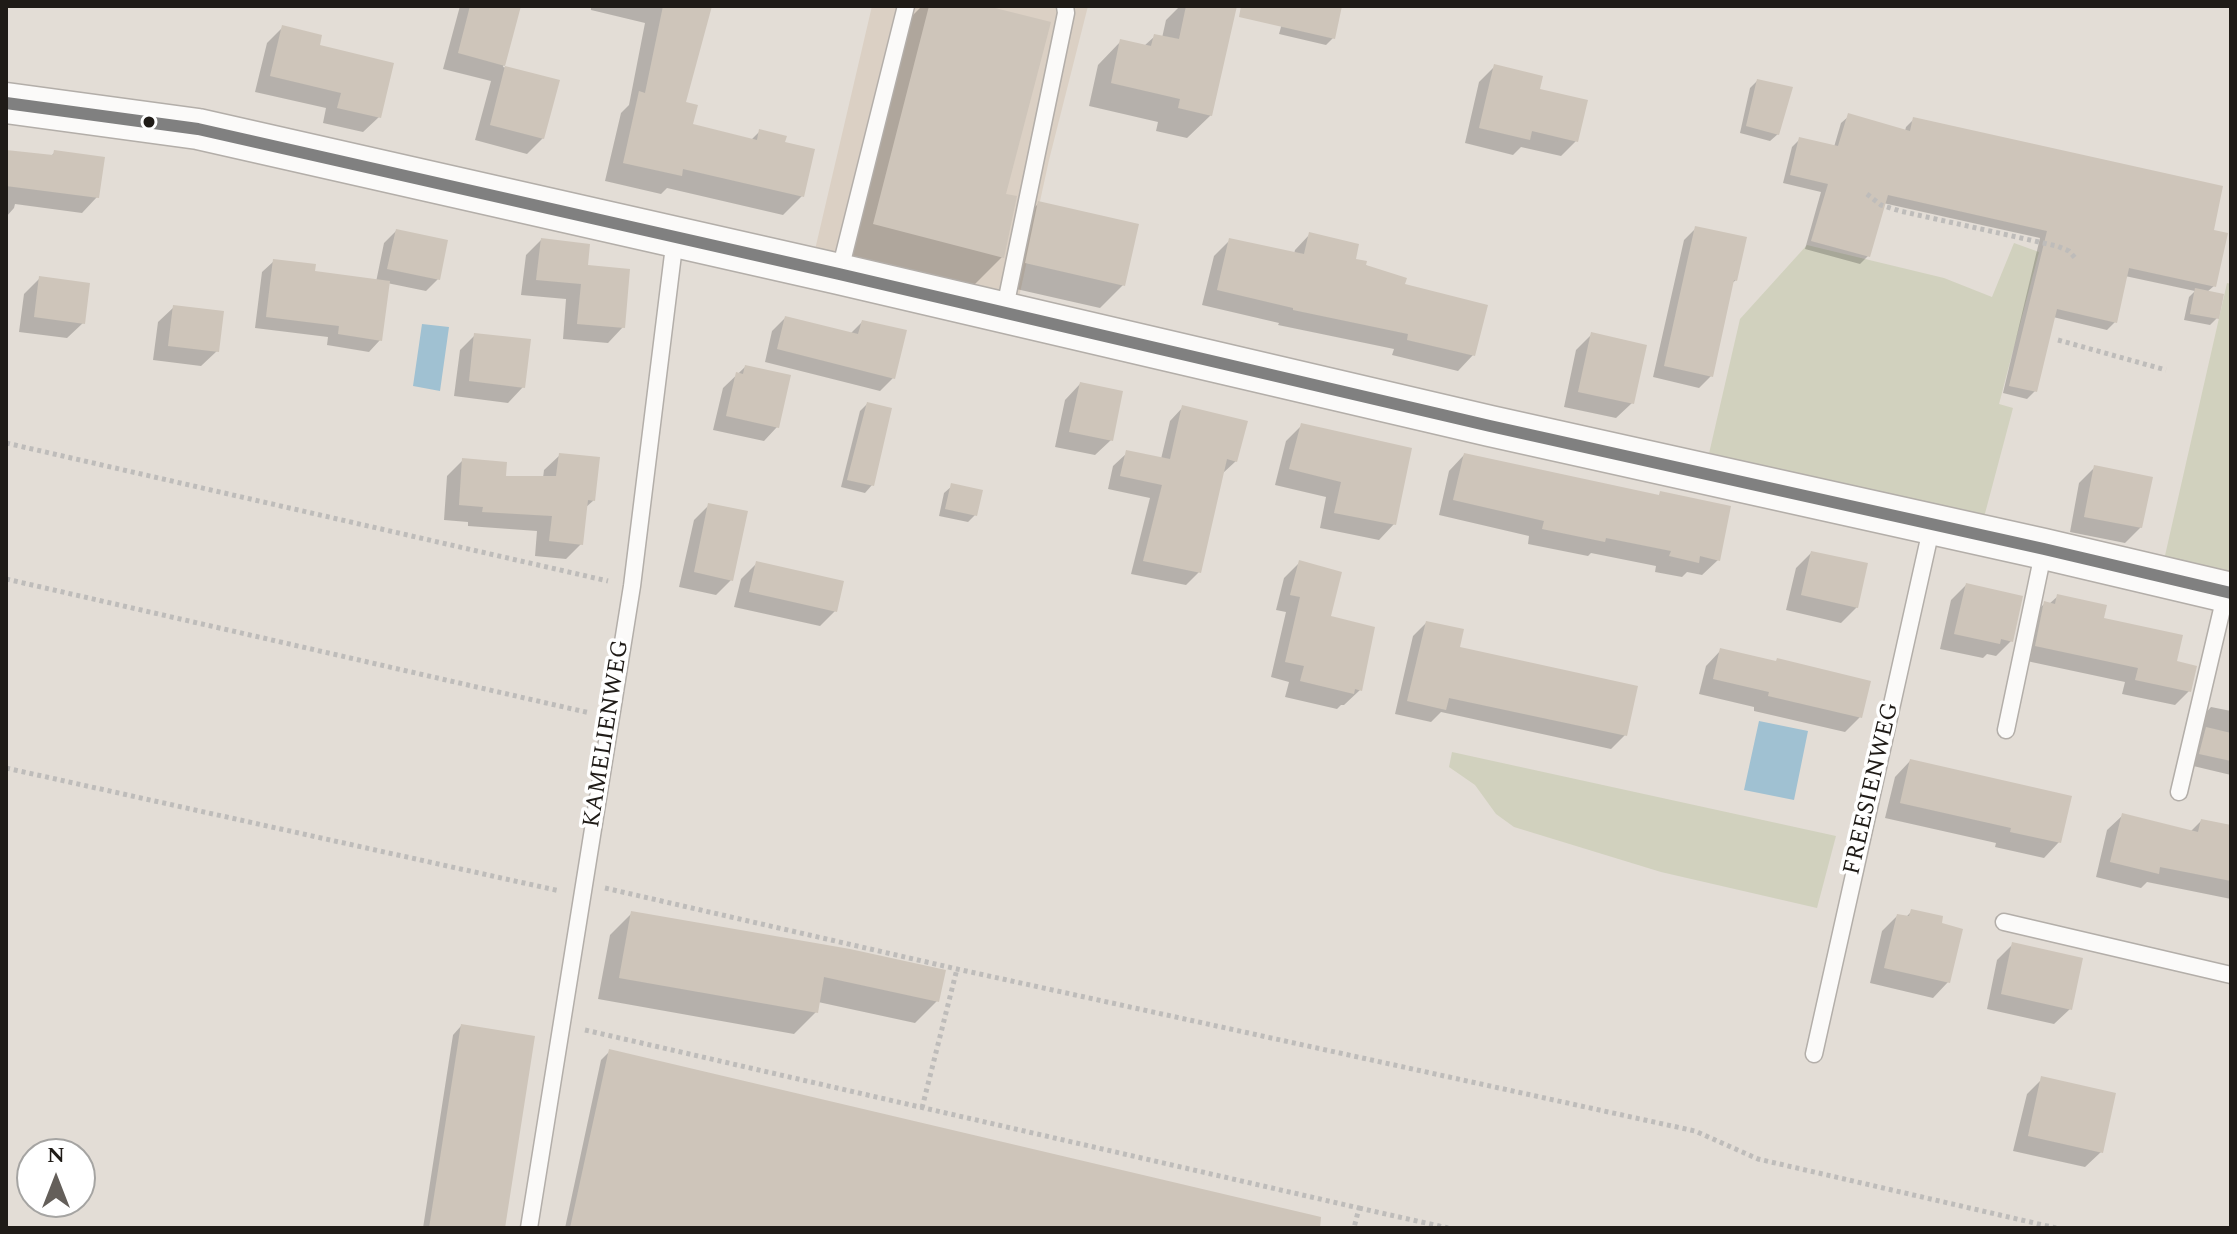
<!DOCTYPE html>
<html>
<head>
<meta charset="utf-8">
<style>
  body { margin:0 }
  #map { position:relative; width:2237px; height:1234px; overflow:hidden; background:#e3ddd6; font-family:Spectral,serif }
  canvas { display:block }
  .frame { position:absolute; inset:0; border:8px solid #1f1b17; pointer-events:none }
  .north { position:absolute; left:16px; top:1138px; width:80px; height:80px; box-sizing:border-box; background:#fff; border:2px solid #a5a4a2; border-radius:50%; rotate:0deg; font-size:22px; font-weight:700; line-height:32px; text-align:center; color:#1f1b17 }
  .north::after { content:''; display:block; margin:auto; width:28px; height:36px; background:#645f5a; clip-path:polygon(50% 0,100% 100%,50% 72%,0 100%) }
</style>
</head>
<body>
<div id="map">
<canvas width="2237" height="1234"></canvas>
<div class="frame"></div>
<div class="north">N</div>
</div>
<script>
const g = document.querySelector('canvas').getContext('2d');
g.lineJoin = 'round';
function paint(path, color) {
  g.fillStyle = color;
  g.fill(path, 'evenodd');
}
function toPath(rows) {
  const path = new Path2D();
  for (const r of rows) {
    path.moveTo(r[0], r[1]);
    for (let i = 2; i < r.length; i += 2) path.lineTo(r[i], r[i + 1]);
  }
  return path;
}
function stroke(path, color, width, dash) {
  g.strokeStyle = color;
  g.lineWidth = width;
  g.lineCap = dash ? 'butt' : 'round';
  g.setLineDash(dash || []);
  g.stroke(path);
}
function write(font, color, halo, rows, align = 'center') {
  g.font = font + ' Spectral,serif';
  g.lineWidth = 7;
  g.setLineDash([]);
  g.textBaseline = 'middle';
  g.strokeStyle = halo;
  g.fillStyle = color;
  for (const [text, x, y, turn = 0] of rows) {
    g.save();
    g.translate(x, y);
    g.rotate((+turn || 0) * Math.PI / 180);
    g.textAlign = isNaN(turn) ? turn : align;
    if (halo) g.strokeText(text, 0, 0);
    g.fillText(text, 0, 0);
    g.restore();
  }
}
paint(toPath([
  [872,6,1088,6,1049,160,1018,302,814,254]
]), '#dbd0c4');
paint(toPath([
  [2014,243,2039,252,1999,404,2013,408,1983,521,1708,458,1740,319,1807,245,1944,278,1992,297],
  [2227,283,2231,284,2231,572,2169,558,2164,560],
  [1452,752,1836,836,1817,908,1661,872,1514,827,1496,814,1475,785,1449,767]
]), '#d1d1be');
paint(toPath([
  [422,324,449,327,440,391,413,386],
  [1759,721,1808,731,1794,800,1744,790]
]), '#a0c1d2');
paint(toPath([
  [460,6,519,6,503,67,557,82,543,138,527,154,475,140,491,81,443,69],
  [591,6,710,6,684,104,691,126,750,141,760,131,782,143,802,196,783,215,667,188,661,194,605,181,621,113,629,105,645,23,591,10],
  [922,6,979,6,1002,257,972,287,844,254,903,25],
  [1180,6,1230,6,1211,115,1187,138,1156,131,1158,122,1089,106,1098,65,1121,41,1144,46,1155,36,1162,38,1166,20],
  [1287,6,1315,6,1333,38,1326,45,1279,34],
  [283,27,318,46,379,117,363,132,323,123,326,108,255,92,267,43],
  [1494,67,1538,90,1576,141,1561,156,1521,147,1513,155,1465,143,1479,82],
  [1757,81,1778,134,1770,141,1740,133,1750,88],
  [1849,116,1905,131,1906,127,1914,119,2211,231,2214,286,2207,292,2217,318,2210,325,2184,320,2189,297,2195,291,2125,276,2115,322,2107,330,2053,317,2035,391,2027,399,2003,393,2040,238,1883,203,1868,256,1860,264,1805,249,1821,192,1783,183,1792,147,1800,139,1834,147,1841,123],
  [6,152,51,156,55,152,97,197,82,213,15,204,14,208,6,217],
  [1039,203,1123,285,1100,308,1003,286,1016,226],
  [1696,228,1736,280,1731,284,1711,376,1699,388,1653,377,1684,240],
  [396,231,438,279,426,291,387,283,380,340,369,352,327,345,328,337,255,328,262,272,274,261,313,273,376,282,384,243],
  [1310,234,1403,286,1473,355,1458,371,1392,355,1394,349,1278,325,1279,323,1202,305,1214,256,1230,240,1294,254,1295,250],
  [541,240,586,267,623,327,608,343,563,339,566,299,521,295,526,255],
  [40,278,83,323,67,338,19,332,24,294],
  [174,307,217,351,201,366,153,360,158,322],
  [785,318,850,334,862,322,893,378,880,391,765,362,772,331],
  [1592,334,1632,403,1616,418,1564,407,1576,350],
  [475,335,523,387,508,403,454,396,460,350],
  [745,367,777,427,764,441,713,430,723,388],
  [1080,384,1111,440,1095,455,1055,447,1065,400],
  [867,404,872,485,865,493,841,487,860,411],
  [1183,407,1236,461,1222,474,1199,572,1186,585,1131,574,1150,498,1108,489,1113,466,1127,453,1161,459,1170,421],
  [1301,426,1394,524,1379,540,1320,528,1326,497,1275,485,1286,441],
  [560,455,594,500,585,508,581,544,566,559,535,556,537,531,468,526,468,522,444,520,447,476,463,460,504,478,543,478,544,470],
  [1464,455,1657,497,1660,494,1718,560,1702,575,1687,572,1682,577,1655,572,1656,566,1591,553,1588,556,1528,544,1529,536,1439,515,1449,471],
  [2095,467,2141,527,2125,543,2070,532,2079,483],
  [952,486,975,515,968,522,939,516,944,493],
  [709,505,731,580,716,595,679,587,694,520],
  [1811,553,1857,607,1841,623,1786,610,1796,568],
  [757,563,835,611,820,626,734,607,741,579],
  [1299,563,1329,618,1360,690,1344,705,1341,705,1337,709,1285,697,1289,682,1271,677,1286,612,1276,610,1284,578],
  [1966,585,2011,641,1996,656,1987,654,1983,658,1940,649,1951,600],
  [2058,596,2175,663,2189,691,2175,705,2122,694,2125,682,2022,660,2031,617,2045,603,2049,604],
  [1426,623,1457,649,1625,735,1611,749,1441,712,1431,722,1395,714,1413,636],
  [1721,650,1860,717,1845,732,1754,711,1754,707,1699,694,1706,666],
  [2211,707,2231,711,2231,775,2189,765,2200,719],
  [1910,761,2059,842,2044,858,1995,847,1996,843,1885,818,1895,777],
  [2123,815,2190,832,2201,821,2231,827,2231,899,2147,882,2141,888,2096,877,2107,830],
  [1912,911,1939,925,1948,982,1933,998,1870,983,1882,931,1897,916,1905,918],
  [632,913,937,1001,915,1023,818,1002,816,1012,794,1034,598,999,610,935],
  [2013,944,2070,1009,2054,1024,1987,1009,1997,960],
  [461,1026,503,1228,423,1228,453,1035],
  [609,1052,1281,1228,565,1228,601,1060],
  [2042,1079,2101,1152,2085,1167,2013,1151,2027,1094]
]), '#0003');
paint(toPath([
  [470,6,521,6,505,66,458,53],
  [663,6,712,6,686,102,698,105,693,124,757,140,759,129,787,136,785,142,815,149,804,197,683,169,682,176,623,163,639,91,645,93],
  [929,6,987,6,1051,22,1006,194,1017,196,1004,258,873,224],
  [1186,6,1237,6,1212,116,1178,108,1180,99,1111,83,1120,39,1151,46,1154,34,1179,39],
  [1241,6,1342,6,1335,39,1239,17],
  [282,25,322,35,320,45,394,63,381,118,337,108,341,93,270,76],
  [1494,64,1543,76,1540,89,1588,100,1578,142,1532,131,1530,140,1479,128],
  [505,66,560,80,544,139,490,125],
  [1757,79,1793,87,1779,135,1746,126],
  [1848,113,1910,131,1913,117,2223,186,2214,230,2228,233,2216,287,2129,268,2117,323,2057,309,2037,392,2009,386,2047,231,1888,195,1870,257,1811,241,1828,184,1790,175,1799,137,1838,146],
  [6,150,53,155,54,150,105,157,99,198,6,186],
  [1038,201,1139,224,1125,286,1025,263],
  [1695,226,1747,237,1737,281,1734,280,1713,377,1664,366],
  [396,229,448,240,440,280,387,269],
  [1309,232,1359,244,1356,259,1367,261,1366,265,1407,278,1405,284,1488,305,1475,356,1407,340,1408,334,1293,310,1293,308,1217,290,1229,238,1304,254],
  [541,238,590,244,588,265,630,269,625,328,577,324,581,284,536,280],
  [273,259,316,264,315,271,390,281,382,341,338,334,339,326,266,317],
  [39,276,90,283,85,324,34,317],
  [2195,288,2224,294,2219,319,2190,314],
  [173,305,224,311,219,352,168,346],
  [785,316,858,334,862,320,907,330,895,379,777,349],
  [1591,332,1647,345,1634,404,1578,392],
  [474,333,531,339,525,388,469,381],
  [745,365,791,375,779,428,726,416,736,372,743,374],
  [1080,382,1123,391,1113,441,1069,432],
  [867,402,892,408,874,486,847,480],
  [1182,405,1248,421,1237,462,1227,459,1201,573,1143,561,1162,485,1120,476,1126,450,1170,459],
  [1301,423,1412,448,1396,525,1334,513,1341,482,1289,469],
  [559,453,600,457,595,501,588,500,583,545,549,541,552,516,482,512,483,507,459,505,462,458,507,462,506,476,556,476],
  [1464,453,1659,495,1660,491,1731,506,1720,561,1700,556,1699,563,1669,556,1671,551,1606,538,1605,542,1542,529,1544,521,1453,500],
  [2094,465,2153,477,2142,528,2084,517],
  [951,483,983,490,977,516,945,509],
  [708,503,748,511,733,581,694,572],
  [1811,551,1868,563,1858,608,1801,595],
  [1299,560,1342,572,1331,616,1375,627,1362,691,1355,689,1354,694,1300,681,1304,666,1285,662,1300,597,1290,595],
  [756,561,844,581,837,612,749,592],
  [1966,583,2023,596,2013,642,2001,639,2000,644,1954,634],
  [2057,594,2107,605,2104,618,2183,635,2177,661,2197,666,2191,692,2135,680,2138,668,2035,646,2044,601,2055,604],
  [1426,621,1464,629,1460,647,1638,686,1627,736,1449,698,1446,710,1407,701],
  [1720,648,1776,661,1777,658,1871,681,1862,718,1768,696,1769,692,1713,679],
  [2206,727,2231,733,2231,761,2199,754],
  [1910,759,2072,796,2061,843,2010,832,2011,828,1900,803],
  [2122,813,2198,832,2201,819,2231,825,2231,881,2160,867,2159,874,2110,862],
  [1911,909,1943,916,1942,923,1963,929,1950,983,1884,968,1897,914,1909,916],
  [631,911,850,949,946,970,939,1002,824,977,818,1013,619,978],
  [2012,942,2083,958,2072,1010,2001,994],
  [461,1024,535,1036,505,1228,429,1228],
  [609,1049,1321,1217,1320,1228,570,1228],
  [2041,1076,2116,1093,2103,1153,2028,1136]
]), '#cec5ba');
const service = toPath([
  [839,274,906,6],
  [1004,312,1066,13,1065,6],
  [2006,730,2044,549],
  [2179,792,2226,592],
  [2004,922,2231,975],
  [1814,1054,1932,525],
  [529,1228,632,586,675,238]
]);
const tertiary = toPath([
  [6,103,198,129,839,274,1490,426,2044,549,2231,593]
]);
stroke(service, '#b3aea9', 19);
stroke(tertiary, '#b3aea9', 43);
stroke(toPath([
  [1867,194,1881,205,1900,211,2057,246,2069,251,2077,260],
  [2058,340,2166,370],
  [6,443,608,581],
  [6,579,590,713],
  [6,768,560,891],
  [605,888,957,969,1695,1131,1758,1159,2056,1228],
  [585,1030,1359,1208,1354,1228],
  [922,1108,957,969],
  [1359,1208,1448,1228]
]), '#bebcba', 5, [4, 4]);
stroke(service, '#fbfaf9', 16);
stroke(tertiary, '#fbfaf9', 40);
stroke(toPath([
  [6,103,198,129,839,274,1490,426,2044,549,2231,593]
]), '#808080', 12);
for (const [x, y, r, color] of [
  [149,122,7,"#1f1b17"]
]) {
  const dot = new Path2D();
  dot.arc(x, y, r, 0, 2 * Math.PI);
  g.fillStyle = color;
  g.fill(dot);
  stroke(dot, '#fff', 3);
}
write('24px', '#1f1b17', '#fff', [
  ["KAMELIENWEG",608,734,-81],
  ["FREESIENWEG",1873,789,-77]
]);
</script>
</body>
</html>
